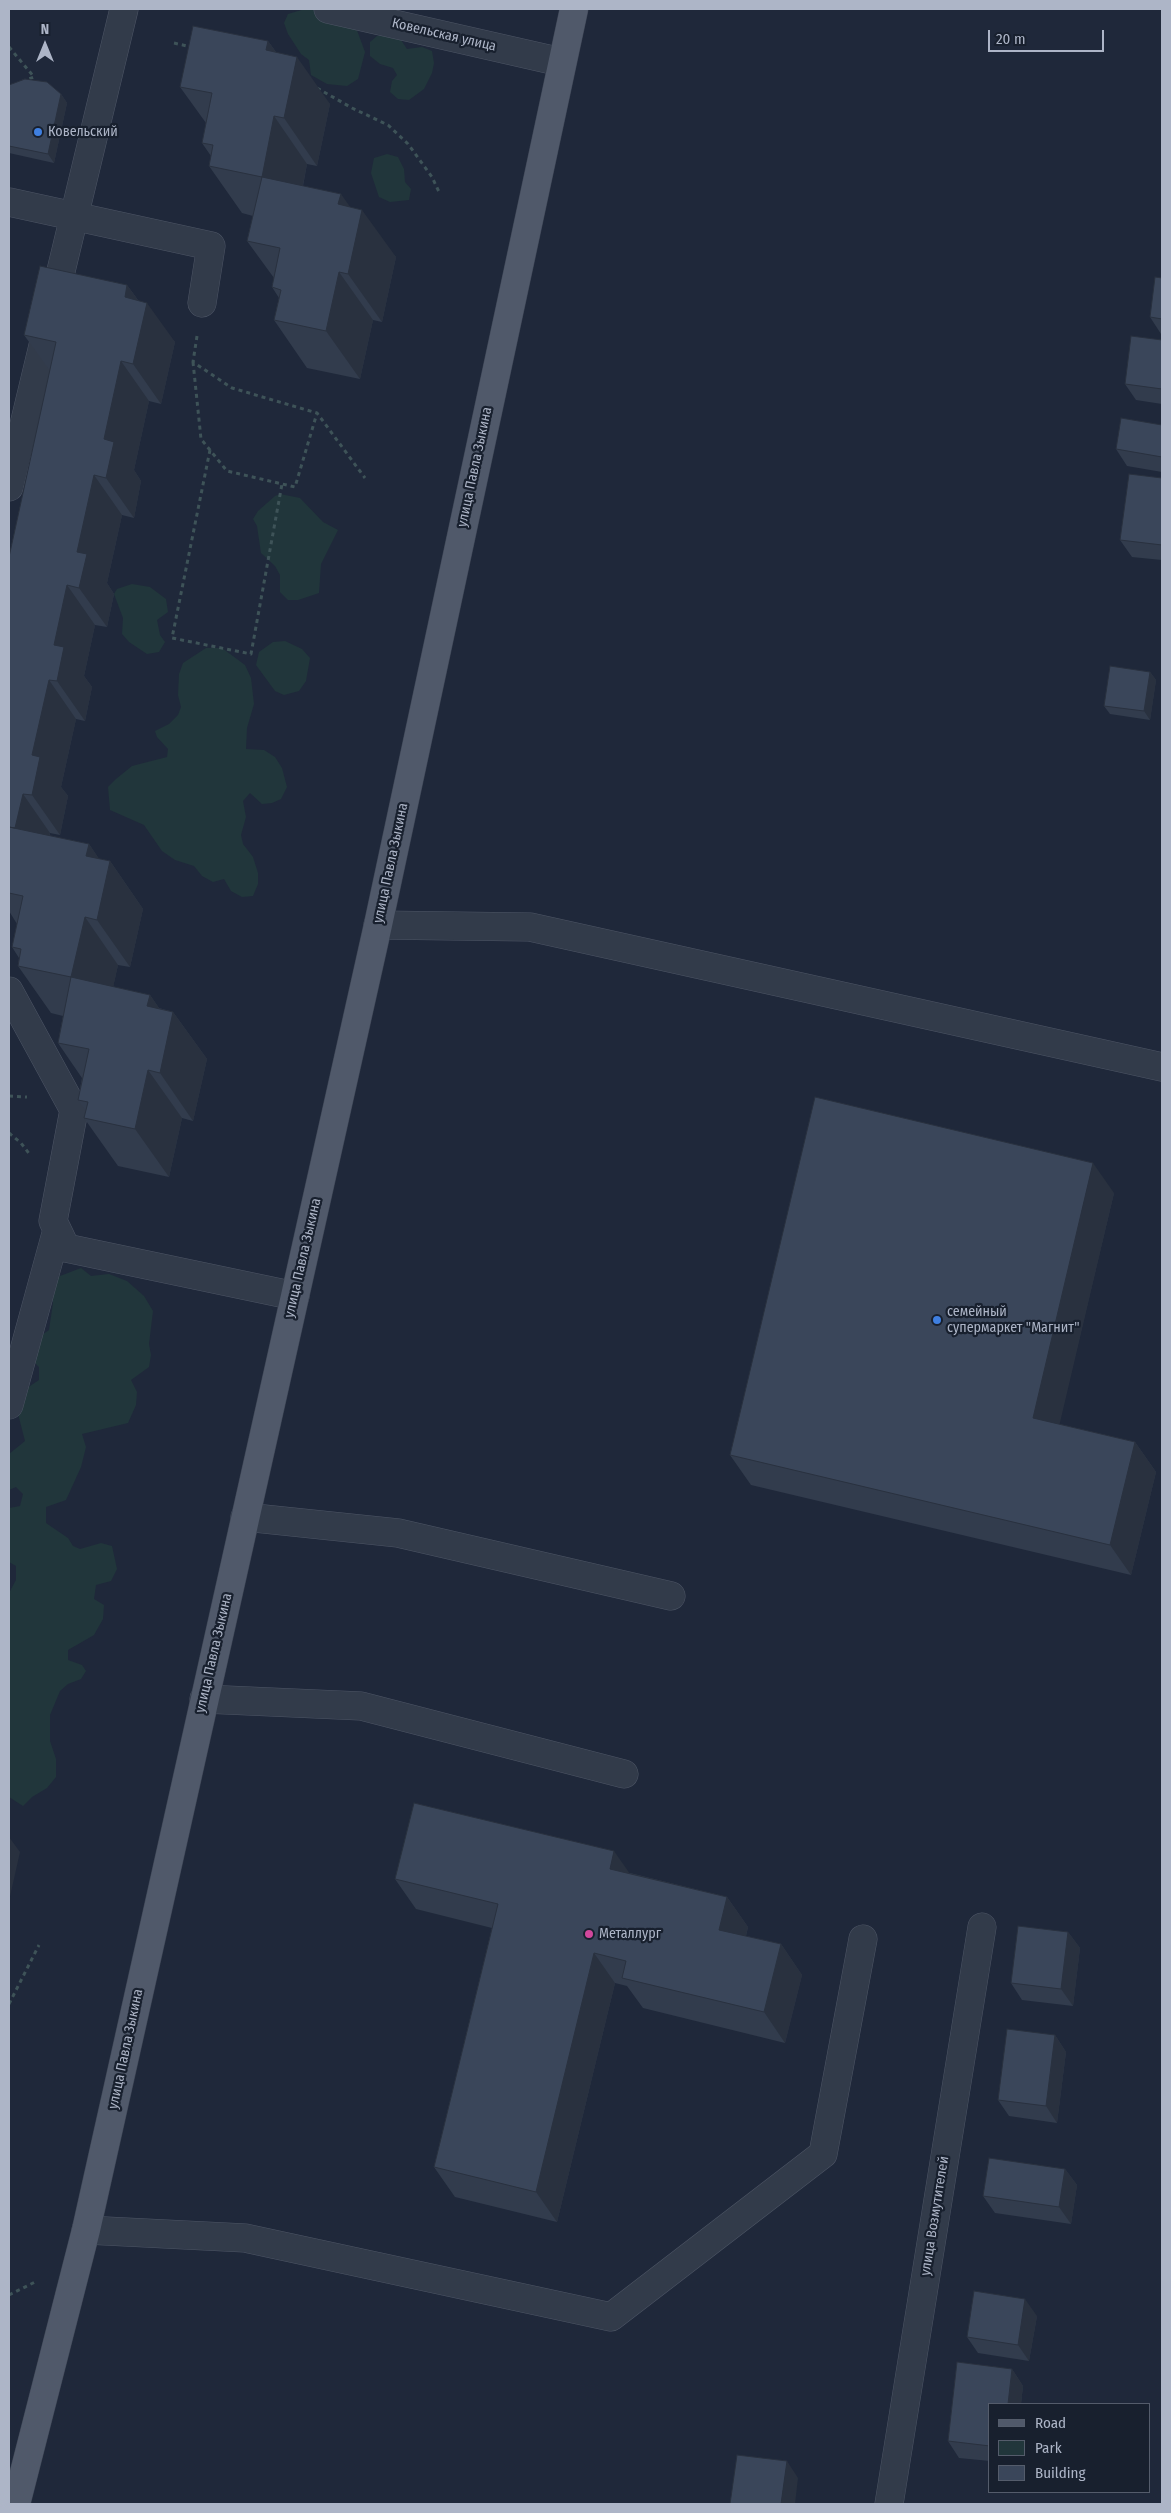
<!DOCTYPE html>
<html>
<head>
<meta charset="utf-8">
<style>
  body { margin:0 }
  #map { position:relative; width:1171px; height:2513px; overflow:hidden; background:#1f283a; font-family:"Fira Sans Condensed",sans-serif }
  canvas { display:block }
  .frame { position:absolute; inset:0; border:10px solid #adb5c7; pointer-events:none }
  .legend { position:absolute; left:988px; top:2403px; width:162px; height:90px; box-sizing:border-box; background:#18202e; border:1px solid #545c6b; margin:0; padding:6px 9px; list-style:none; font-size:15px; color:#adb5c7 }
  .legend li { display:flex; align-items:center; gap:10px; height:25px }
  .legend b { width:25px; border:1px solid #545c6b }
  .north { position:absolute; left:20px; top:20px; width:50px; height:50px; -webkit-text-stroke:4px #18202e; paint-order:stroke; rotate:0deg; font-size:14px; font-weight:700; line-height:20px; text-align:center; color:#adb5c7 }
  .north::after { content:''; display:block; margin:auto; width:18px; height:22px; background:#adb5c7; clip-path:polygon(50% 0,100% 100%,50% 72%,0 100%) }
  .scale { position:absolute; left:988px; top:30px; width:116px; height:22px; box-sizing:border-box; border:2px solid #adb5c7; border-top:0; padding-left:6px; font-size:15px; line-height:18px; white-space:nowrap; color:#adb5c7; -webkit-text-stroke:4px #18202e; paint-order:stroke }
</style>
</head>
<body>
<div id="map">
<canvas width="1171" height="2513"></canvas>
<div class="frame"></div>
<ul class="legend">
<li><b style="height:6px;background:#50596a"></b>Road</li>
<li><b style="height:14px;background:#21363b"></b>Park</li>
<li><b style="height:14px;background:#3a465a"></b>Building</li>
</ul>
<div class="north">N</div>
<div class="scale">20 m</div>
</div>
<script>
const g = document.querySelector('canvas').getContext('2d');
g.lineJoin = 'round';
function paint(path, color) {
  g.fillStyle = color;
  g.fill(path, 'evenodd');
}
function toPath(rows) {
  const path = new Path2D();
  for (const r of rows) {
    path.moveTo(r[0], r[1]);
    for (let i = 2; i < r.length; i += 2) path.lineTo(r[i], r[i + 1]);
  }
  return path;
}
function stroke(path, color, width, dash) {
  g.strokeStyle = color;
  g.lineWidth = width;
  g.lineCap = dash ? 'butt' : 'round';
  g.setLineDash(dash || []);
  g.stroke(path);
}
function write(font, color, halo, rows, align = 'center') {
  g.font = font + ' "Fira Sans Condensed",sans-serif';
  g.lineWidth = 4.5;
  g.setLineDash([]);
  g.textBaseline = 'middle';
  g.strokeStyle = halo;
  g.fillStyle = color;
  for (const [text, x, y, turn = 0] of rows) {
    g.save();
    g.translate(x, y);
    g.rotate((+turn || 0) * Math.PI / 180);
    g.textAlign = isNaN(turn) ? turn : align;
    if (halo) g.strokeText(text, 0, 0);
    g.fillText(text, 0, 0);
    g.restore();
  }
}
paint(toPath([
  [305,9,320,11,355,25,365,52,358,79,347,86,327,84,311,75,309,60,301,54,288,34,284,23,288,14],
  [390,35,401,40,407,49,422,47,432,51,434,63,432,73,424,89,409,100,398,99,390,92,392,81,397,75,393,68,380,64,370,56,370,42,377,36],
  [387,154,398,157,404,169,405,182,411,189,409,200,390,202,379,197,371,173,374,158],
  [280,494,300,498,323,522,338,530,321,564,319,593,298,600,288,600,280,592,280,575,275,566,261,553,257,526,253,519,258,511,275,496],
  [132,584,150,587,166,599,168,612,157,620,160,635,165,642,159,652,147,654,129,642,122,634,123,618,114,594,117,589],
  [285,641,302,649,310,658,306,681,299,691,284,695,275,691,256,665,259,652,273,642],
  [206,648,222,648,245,665,251,678,254,704,247,728,246,749,264,750,275,757,282,768,287,787,281,799,272,803,262,804,250,793,243,801,246,817,241,835,243,844,253,857,258,873,258,884,253,896,242,897,231,891,224,879,213,882,202,876,194,866,175,860,162,851,144,825,110,810,108,787,116,779,132,766,167,757,168,749,157,737,155,731,169,724,178,715,181,707,178,695,179,674,183,663],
  [81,1268,91,1276,109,1274,127,1281,144,1296,153,1311,149,1344,151,1355,149,1367,131,1380,137,1392,136,1405,128,1423,82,1434,86,1447,81,1467,66,1500,46,1507,46,1523,68,1538,73,1546,80,1549,101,1543,112,1546,117,1569,111,1581,96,1585,94,1599,104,1605,103,1619,94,1635,68,1650,68,1660,82,1665,86,1671,81,1679,68,1684,60,1691,50,1715,50,1741,56,1759,56,1777,47,1788,32,1797,23,1806,9,1797,9,1593,16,1580,16,1566,9,1562,9,1508,20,1506,23,1494,16,1487,9,1490,9,1454,25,1441,16,1406,21,1392,39,1380,39,1367,34,1362,36,1339,49,1330,53,1303,50,1292,52,1283,60,1276]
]), '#21363b');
const minor = toPath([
  [328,9,561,62],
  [9,202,211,246,202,303],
  [9,487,124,9],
  [378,925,530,927,1162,1067],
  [9,991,74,1110,53,1221,66,1248,295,1296],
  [9,1405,57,1230],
  [245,1517,398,1533,671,1596],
  [204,1699,361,1706,624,1774],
  [86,2230,245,2238,611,2317,823,2154,863,1939],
  [889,2504,982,1927]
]);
const major = toPath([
  [16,2504,86,2230,378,925,574,9]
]);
stroke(minor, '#4d5565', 29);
stroke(major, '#3c4454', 29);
stroke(toPath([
  [174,43,191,47],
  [9,47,34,77,23,81],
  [317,88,352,108,388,125,408,144,432,177,440,194],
  [197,336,193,362,232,388,317,413,365,478],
  [193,362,201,439,227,471,295,487,317,413],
  [210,450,172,638,251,654,282,484],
  [9,1096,27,1097],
  [9,1133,21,1143,31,1156],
  [9,2004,39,1945],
  [9,2295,37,2281]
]), '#3e5358', 3, [4, 4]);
stroke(minor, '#323b4a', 28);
stroke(major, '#50596a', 28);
paint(toPath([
  [268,41,276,52,330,104,317,166,307,164,303,186,349,207,396,257,382,322,373,320,360,379,307,368,274,320,279,298,272,287,274,278,247,241,253,216,242,213,209,166,211,156,202,143,206,123,180,87],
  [9,88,61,94,67,103,54,163,9,153],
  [1162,278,1162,334,1161,334,1150,317],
  [127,285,138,300,175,342,161,404,149,401,134,470,141,481,134,518,122,515,107,583,114,594,107,627,95,625,84,676,92,687,85,721,76,719,61,787,68,796,60,835,50,833,50,836,89,844,99,859,110,861,143,909,130,967,118,965,113,987,150,995,159,1008,173,1012,207,1059,193,1121,182,1118,169,1177,118,1166,84,1118,86,1111,78,1100,82,1078,58,1043,63,1016,51,1013,18,966,19,958,12,947,17,924,9,911,9,557,50,371,24,335],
  [1162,340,1162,404,1136,400,1125,384],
  [1162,425,1162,472,1127,466,1116,449],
  [1162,478,1162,560,1132,557,1120,540],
  [1150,672,1156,680,1150,720,1110,714,1104,706],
  [1114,1193,1059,1424,1135,1442,1156,1472,1131,1575,751,1485,730,1455],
  [630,1873,727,1897,748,1927,746,1936,781,1944,802,1975,785,2043,643,2008,627,1986,615,1983,557,2222,455,2197,434,2167,492,1928,416,1909,395,1879],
  [1068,1932,1080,1948,1073,2006,1022,2000,1011,1983],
  [1055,2035,1066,2052,1057,2123,1009,2116,998,2100],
  [1065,2169,1077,2185,1071,2224,995,2213,983,2196],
  [1037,2316,1029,2361,978,2353,967,2337],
  [957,2362,1012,2369,1023,2386,1021,2404,990,2404,990,2461,959,2458,948,2441]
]), '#323c4d');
paint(toPath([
  [268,41,293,76,297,57,330,104,317,166,284,118,266,50],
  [61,94,67,103,54,163,48,154],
  [274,116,307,164,295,224,262,177],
  [341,194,360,221,362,210,396,257,382,322,348,274,338,204],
  [339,272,373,320,360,379,326,331],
  [127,285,145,310,147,303,175,342,161,404,133,364,125,297],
  [121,361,149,401,134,470,141,481,134,518,106,478,104,439],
  [94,475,122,515,107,583,114,594,107,627,79,588,77,552],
  [67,585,95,625,84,676,92,687,85,721,57,681,54,645],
  [1150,672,1156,680,1150,720,1144,711],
  [49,680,76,719,61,787,68,796,60,835,32,795,32,755],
  [23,794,50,833,41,875,13,835],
  [89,844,108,872,110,861,143,909,130,967,97,920,86,856],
  [85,917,118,965,105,1025,71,977],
  [150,995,170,1024,173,1012,207,1059,193,1121,160,1073,147,1006],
  [148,1070,182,1118,169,1177,135,1129],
  [1093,1163,1114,1193,1054,1448,1033,1418],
  [1135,1442,1156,1472,1131,1575,1110,1545],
  [9,1837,20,1852,9,1901],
  [614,1851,635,1881,610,1869],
  [727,1897,748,1927,740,1960,719,1930],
  [1068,1932,1080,1948,1073,2006,1061,1989],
  [781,1944,802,1975,785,2043,764,2012],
  [594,1953,615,1983,557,2222,536,2192],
  [1055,2035,1066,2052,1057,2123,1046,2106],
  [1065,2169,1077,2185,1071,2224,1059,2207],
  [1025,2299,1037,2316,1029,2361,1018,2345],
  [1012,2369,1023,2386,1021,2404,1008,2404],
  [787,2461,798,2478,795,2504,781,2504]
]), '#29313f');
const building = toPath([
  [193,26,268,41,266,50,297,57,284,118,274,116,262,177,209,166,213,145,202,143,212,93,180,87,193,26],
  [25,79,47,82,61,94,48,154,9,146,9,85,25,79],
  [262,177,341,194,338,204,362,210,348,274,339,272,326,331,274,320,281,290,272,287,280,248,247,241,262,177],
  [40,266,127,285,125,297,147,303,133,364,121,361,104,439,114,442,106,478,94,475,77,552,87,554,79,588,67,585,54,645,64,647,57,681,49,680,32,755,40,757,32,795,23,794,15,828,9,827,9,557,56,342,24,335,40,266],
  [1155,277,1162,278,1162,319,1150,317,1155,277],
  [1131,336,1162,340,1162,389,1125,384,1131,336],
  [1121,418,1162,425,1162,457,1116,449,1121,418],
  [1129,474,1162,478,1162,545,1120,540,1129,474],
  [1110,666,1150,672,1144,711,1104,706,1110,666],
  [9,827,89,844,86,856,110,861,97,920,85,917,71,977,18,966,21,949,12,947,23,896,9,893,9,827],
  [71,977,150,995,147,1006,173,1012,160,1073,148,1070,135,1129,84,1118,88,1102,78,1100,89,1049,58,1043,71,977],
  [815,1097,1093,1163,1033,1418,1135,1442,1110,1545,730,1455,815,1097],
  [414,1803,614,1851,610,1869,727,1897,719,1930,781,1944,764,2012,622,1978,626,1961,594,1953,536,2192,434,2167,498,1904,395,1879,414,1803],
  [1018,1926,1068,1932,1061,1989,1011,1983,1018,1926],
  [1007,2029,1055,2035,1046,2106,998,2100,1007,2029],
  [989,2158,1065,2169,1059,2207,983,2196,989,2158],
  [974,2291,1025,2299,1018,2345,967,2337,974,2291],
  [957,2362,1012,2369,1008,2404,990,2404,990,2446,948,2441,957,2362],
  [737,2455,787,2461,781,2504,730,2504,737,2455]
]);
paint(building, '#3a465a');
stroke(building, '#29313f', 1);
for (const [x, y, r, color] of [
  [38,132,5,"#3f7fe0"],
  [937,1320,5,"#3f7fe0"],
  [589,1934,5,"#d1479c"]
]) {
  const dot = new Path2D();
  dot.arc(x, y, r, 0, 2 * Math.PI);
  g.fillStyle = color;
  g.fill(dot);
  stroke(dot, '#18202e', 2);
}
write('14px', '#adb5c7', '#18202e', [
  ["Ковельская улица",444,35,13],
  ["улица Павла Зыкина",475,467,-78],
  ["улица Павла Зыкина",391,863,-78],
  ["улица Павла Зыкина",303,1258,-77],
  ["улица Павла Зыкина",214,1653,-77],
  ["улица Павла Зыкина",126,2049,-78],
  ["улица Возмутителей",935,2216,-81]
]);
write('14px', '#adb5c7', '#18202e', [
  ["Ковельский",48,132],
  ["семейный",947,1312],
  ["супермаркет \"Магнит\"",947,1328],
  ["Металлург",599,1934]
], 'left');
</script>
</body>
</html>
